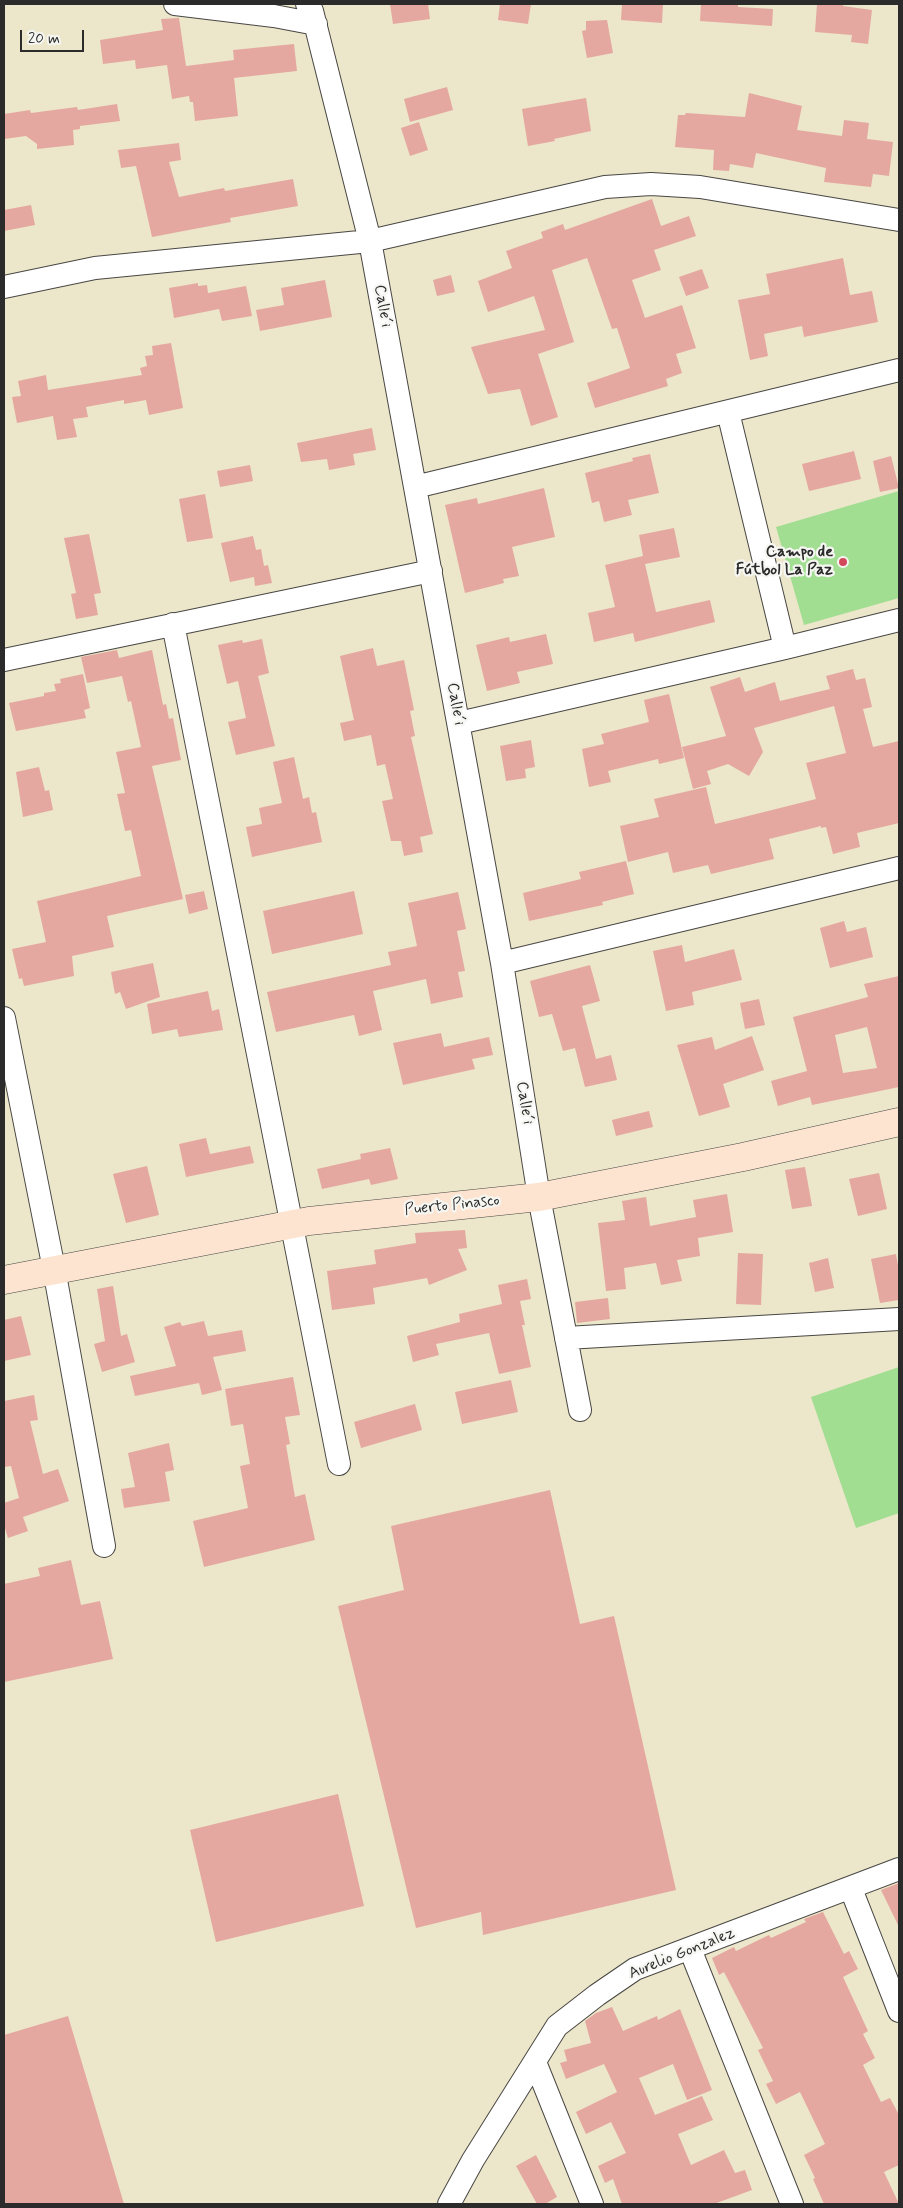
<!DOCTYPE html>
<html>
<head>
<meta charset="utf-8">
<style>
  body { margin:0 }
  #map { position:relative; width:903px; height:2208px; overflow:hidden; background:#ece6ca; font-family:Mynerve,sans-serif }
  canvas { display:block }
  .frame { position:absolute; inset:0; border:5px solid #2b2b2b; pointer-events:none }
  .scale { position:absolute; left:20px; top:30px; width:64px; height:22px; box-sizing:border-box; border:2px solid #2b2b2b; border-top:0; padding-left:6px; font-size:15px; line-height:18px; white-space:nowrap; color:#2b2b2b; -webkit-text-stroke:4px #f6f6f2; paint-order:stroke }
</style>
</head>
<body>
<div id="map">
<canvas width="903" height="2208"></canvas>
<div class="frame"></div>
<div class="scale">20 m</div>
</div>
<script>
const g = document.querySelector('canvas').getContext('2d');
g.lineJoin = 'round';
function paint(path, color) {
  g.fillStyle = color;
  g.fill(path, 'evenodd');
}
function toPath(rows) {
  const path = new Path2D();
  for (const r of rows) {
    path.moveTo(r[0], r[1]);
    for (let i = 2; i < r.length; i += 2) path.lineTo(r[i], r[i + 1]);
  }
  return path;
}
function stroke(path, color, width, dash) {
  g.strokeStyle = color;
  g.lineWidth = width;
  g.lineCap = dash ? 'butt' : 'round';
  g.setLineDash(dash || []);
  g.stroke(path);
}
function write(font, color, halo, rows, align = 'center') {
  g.font = font + ' Mynerve,sans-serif';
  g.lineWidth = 4.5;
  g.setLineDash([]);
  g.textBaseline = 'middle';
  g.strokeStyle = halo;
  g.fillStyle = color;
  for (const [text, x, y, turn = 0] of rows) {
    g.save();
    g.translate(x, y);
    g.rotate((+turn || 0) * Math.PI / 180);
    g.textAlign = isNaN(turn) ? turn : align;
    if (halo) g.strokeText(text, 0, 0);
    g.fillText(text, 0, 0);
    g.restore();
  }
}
paint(toPath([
  [899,491,899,598,804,625,776,527],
  [899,1367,899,1513,856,1528,811,1397]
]), '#a1de92');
paint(toPath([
  [390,4,428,4,430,19,393,24],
  [500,4,531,4,528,24,498,20],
  [622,4,663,4,662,23,621,20],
  [701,4,738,4,738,7,773,9,772,26,700,21],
  [817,4,843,4,843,6,872,10,868,44,851,42,852,35,815,32],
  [179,18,186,66,234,60,233,50,294,44,297,71,234,78,238,116,195,121,193,102,190,102,189,96,172,99,167,65,136,69,135,60,103,64,100,40,163,30,161,19],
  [607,20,613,53,587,58,582,31,586,30,586,21],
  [447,87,453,110,410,122,404,99],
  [749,93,802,106,797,130,842,136,844,120,869,123,867,139,893,142,889,176,873,174,871,187,824,182,826,168,756,153,753,168,730,164,729,171,713,170,714,150,675,147,678,115,685,115,686,113,745,117],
  [586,98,591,131,554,139,555,141,528,146,522,109],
  [117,104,120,121,80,126,80,129,73,130,74,145,37,149,37,144,26,136,4,139,4,114,30,110,31,113,77,107,78,110],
  [419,122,428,150,410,156,401,128],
  [179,143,181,160,169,162,179,197,224,188,225,191,293,179,298,206,230,218,231,222,152,237,136,166,121,168,118,150],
  [652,199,661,226,689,216,696,236,654,250,661,270,632,280,645,318,682,305,696,348,676,354,682,373,666,379,668,386,595,408,587,383,630,368,617,328,612,329,587,258,552,270,574,342,538,354,558,417,531,426,520,389,488,394,471,347,545,330,534,296,488,312,478,281,512,268,506,251,543,238,541,232,563,224,565,230],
  [31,205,35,225,4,231,4,210],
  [843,258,850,295,872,291,878,322,804,337,802,326,764,334,768,356,750,360,738,300,770,294,766,274],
  [702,269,709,288,686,296,679,277],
  [451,275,455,292,437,296,433,280],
  [325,280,332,317,260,331,256,310,284,305,281,288],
  [198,283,198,286,207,285,208,293,246,286,252,316,222,321,219,309,174,318,169,288],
  [171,343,183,408,149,415,146,400,124,404,124,400,86,407,88,417,73,419,77,437,57,440,53,416,17,423,12,397,21,396,18,381,46,375,48,390,142,375,140,368,147,366,145,356,153,355,152,346],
  [372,428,376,450,353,454,355,465,329,470,327,459,301,462,297,443],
  [854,451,861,479,809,491,802,464],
  [650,454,659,493,628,500,632,515,604,522,599,501,592,503,585,473,633,461,632,458],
  [891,456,899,488,880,492,873,461],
  [250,465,253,481,220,487,217,471],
  [544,488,555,537,512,547,519,576,503,579,504,583,465,593,445,505,477,498,478,504],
  [205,494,213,538,187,542,179,499],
  [674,528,680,557,645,564,656,612,710,600,715,622,635,642,633,633,594,642,588,613,615,607,605,565,643,556,639,535],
  [89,534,101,593,94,594,98,615,76,619,71,594,76,593,64,538],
  [253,536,256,550,261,549,264,566,268,565,272,583,255,586,254,577,230,582,221,543],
  [546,634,553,664,517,672,520,683,487,691,476,645,509,637,510,642],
  [262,639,269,673,258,676,275,746,236,755,228,722,246,718,238,681,227,684,218,645,242,640,243,643],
  [373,648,377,666,404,660,414,710,410,711,415,736,411,737,433,834,420,837,423,852,404,856,401,841,391,841,382,801,393,799,385,764,377,766,371,735,344,741,340,723,354,720,340,656],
  [117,650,119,658,152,650,163,705,166,704,169,719,173,718,181,760,152,766,183,899,107,916,114,947,72,956,74,976,24,986,22,978,19,979,12,949,46,942,37,901,141,876,131,830,125,831,117,794,125,793,116,752,141,747,131,701,128,702,122,676,87,683,81,657],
  [853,669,856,680,865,678,872,707,863,709,873,747,899,741,899,823,857,833,860,847,833,854,826,827,821,828,821,826,769,839,774,859,711,874,708,865,673,873,668,852,628,862,620,826,659,817,654,799,706,787,715,824,740,818,816,799,806,763,846,753,834,706,754,728,763,752,749,776,728,764,707,771,711,784,693,789,682,747,726,736,710,687,740,677,745,692,775,682,780,701,830,689,826,676],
  [83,674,90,708,84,710,86,718,16,731,9,703,44,696,44,693,56,691,54,684,61,683,60,679],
  [669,694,684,758,659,764,658,759,608,771,611,782,589,787,582,749,604,744,601,734,649,722,644,700],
  [531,740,535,767,525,769,526,778,506,781,500,746],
  [294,757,303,799,309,797,312,813,316,812,322,842,252,857,246,827,262,824,259,808,282,803,273,762],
  [39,767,45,791,49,790,53,810,23,817,16,772],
  [626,861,634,894,602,902,603,905,529,921,523,893,581,879,579,872],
  [204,891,208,909,189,914,185,895],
  [354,891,363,934,272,954,263,911],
  [458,892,466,929,457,931,465,971,458,972,463,997,431,1004,426,979,373,991,382,1030,359,1036,354,1015,276,1032,267,992,391,965,388,952,417,946,408,903],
  [844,921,847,932,866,927,873,957,830,968,820,928],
  [682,945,685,962,734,949,742,980,692,992,694,1005,666,1011,653,951],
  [153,963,160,997,126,1009,120,992,115,994,111,972],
  [590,965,600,1001,582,1006,596,1059,611,1055,617,1080,585,1087,575,1048,563,1051,552,1014,539,1017,530,981],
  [899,976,899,1087,812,1105,810,1097,778,1106,771,1081,807,1071,793,1017,868,997,864,984],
  [867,1027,877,1068,843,1073,835,1035],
  [208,991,212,1011,219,1009,223,1030,179,1037,177,1029,152,1034,147,1004],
  [759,999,765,1025,745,1029,740,1003],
  [441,1033,444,1047,489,1037,493,1055,472,1059,475,1069,403,1085,393,1043],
  [752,1036,764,1070,723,1084,730,1107,699,1116,677,1045,712,1037,715,1050],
  [649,1111,653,1127,616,1136,612,1120],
  [206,1138,210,1154,250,1146,254,1163,186,1177,179,1144],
  [390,1148,398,1179,371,1185,369,1179,322,1189,317,1169,361,1159,360,1154],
  [147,1166,159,1215,126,1223,113,1174],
  [805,1167,812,1206,792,1209,785,1170],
  [879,1173,887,1209,858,1216,849,1179],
  [727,1194,733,1232,698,1238,700,1256,677,1260,682,1281,661,1285,656,1263,624,1268,626,1289,606,1291,598,1223,625,1220,622,1201,646,1197,650,1226,696,1217,693,1200],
  [465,1230,467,1248,458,1249,467,1270,429,1285,427,1278,373,1288,375,1304,332,1310,327,1271,376,1264,374,1250,416,1243,415,1233],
  [738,1253,763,1254,761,1305,736,1304],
  [896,1254,899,1271,899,1300,880,1303,871,1259],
  [828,1258,834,1288,815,1292,809,1263],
  [527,1279,531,1299,520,1301,525,1325,522,1325,531,1367,499,1374,489,1333,436,1344,439,1355,413,1362,407,1336,460,1322,459,1314,502,1304,498,1285],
  [113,1286,121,1336,127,1334,135,1362,102,1372,94,1344,105,1341,97,1289],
  [608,1298,610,1319,577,1323,575,1302],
  [21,1316,31,1355,4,1361,4,1320],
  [204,1321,208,1336,242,1330,246,1351,213,1357,222,1390,202,1395,199,1383,135,1396,130,1376,176,1366,164,1327,180,1322,182,1326],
  [293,1377,300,1415,285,1417,290,1444,286,1445,295,1497,305,1494,315,1540,204,1567,193,1521,248,1508,240,1466,250,1464,243,1424,231,1426,225,1389],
  [511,1380,518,1412,462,1424,455,1392],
  [34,1395,38,1420,30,1421,43,1474,58,1469,69,1501,23,1517,28,1531,8,1538,4,1525,4,1503,19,1498,11,1466,4,1467,4,1401],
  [415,1404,422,1430,361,1448,354,1422],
  [169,1443,174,1470,165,1472,170,1501,124,1508,121,1489,135,1487,128,1453],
  [550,1490,580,1624,614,1616,676,1890,483,1935,481,1912,416,1928,338,1606,404,1590,391,1526],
  [71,1560,81,1605,100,1601,113,1659,4,1682,4,1584,40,1576,38,1568],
  [338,1794,364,1906,216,1942,190,1830],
  [899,1883,899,1927,881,1890],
  [823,1912,844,1954,849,1951,858,1969,843,1977,868,2031,863,2034,875,2058,863,2065,881,2102,890,2098,899,2115,899,2165,884,2172,899,2204,824,2204,813,2179,815,2178,804,2155,825,2144,800,2092,776,2104,766,2084,773,2081,758,2050,763,2048,724,1972,719,1975,712,1958,734,1947,736,1951,769,1935,771,1938,806,1922,804,1919],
  [612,2007,623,2031,657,2016,658,2020,680,2009,712,2090,687,2100,673,2064,639,2078,655,2115,702,2096,713,2120,678,2134,691,2165,724,2150,735,2173,745,2170,752,2190,714,2204,622,2204,613,2179,605,2183,598,2166,626,2153,611,2122,586,2134,576,2112,617,2092,604,2064,566,2079,560,2063,567,2061,564,2050,591,2043,585,2021,596,2013],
  [68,2016,124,2204,4,2204,4,2035],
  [536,2155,557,2197,545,2204,537,2204,516,2166]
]), '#e5a8a0');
const street = toPath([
  [175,4,274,16,316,24],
  [307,4,312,11,370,241,502,963,539,1197,580,1410],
  [4,287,95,268,370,241,605,187,651,184,700,187,899,220],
  [728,412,785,648],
  [415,487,899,370],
  [173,624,339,1464],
  [4,660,431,571],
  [459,723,785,648,899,620],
  [502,963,899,868],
  [4,1018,54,1269,104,1546],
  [566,1338,899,1319],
  [851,1889,899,2011],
  [690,1949,792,2204],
  [535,2062,592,2204],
  [449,2204,473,2160,557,2026,597,1995,635,1969,899,1869]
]);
const secondary = toPath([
  [4,1280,309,1221,539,1197,743,1157,899,1122]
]);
stroke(street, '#484743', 24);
stroke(secondary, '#484743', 29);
stroke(street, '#fff', 22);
stroke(secondary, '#fde4d0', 28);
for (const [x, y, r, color] of [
  [843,562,5,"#d1495b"]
]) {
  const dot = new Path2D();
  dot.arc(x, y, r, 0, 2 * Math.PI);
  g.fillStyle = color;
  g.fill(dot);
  stroke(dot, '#f6f6f2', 2);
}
write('16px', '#2b2b2b', '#f6f6f2', [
  ["Calle´i",382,306,80],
  ["Calle´i",455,704,80],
  ["Calle´i",524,1103,81],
  ["Puerto Pinasco",452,1206,-6],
  ["Aurelio Gonzalez",682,1954,-22]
]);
write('bold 16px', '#2b2b2b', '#f6f6f2', [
  ["Campo de",833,553],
  ["Fútbol La Paz",833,571]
], 'right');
</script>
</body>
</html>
